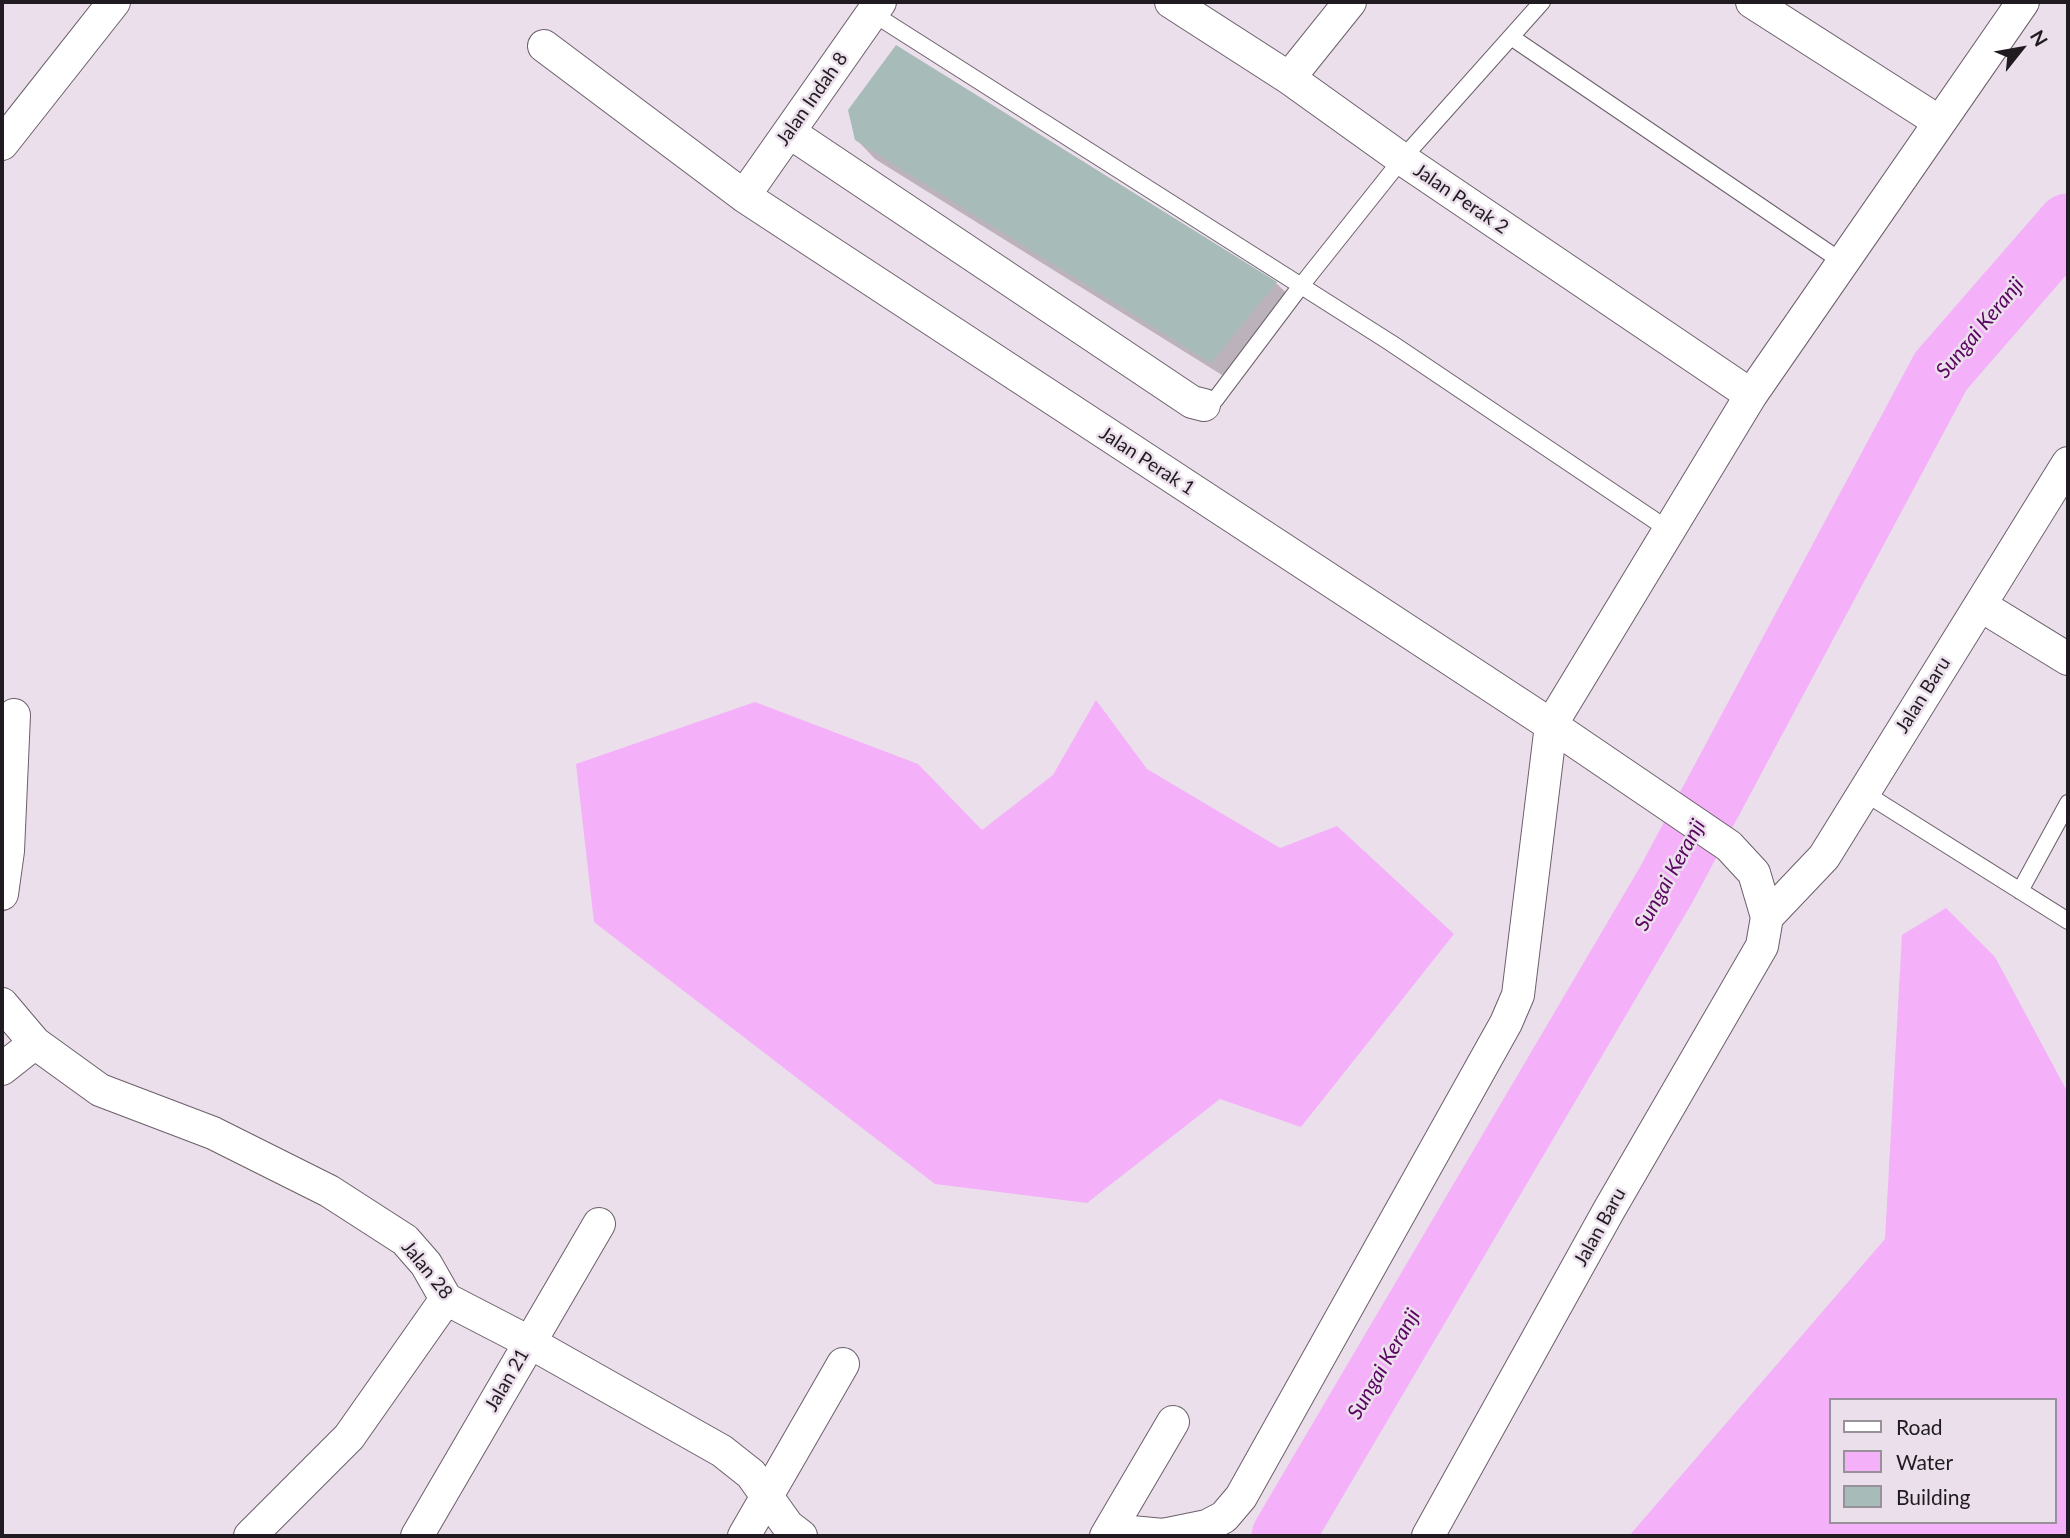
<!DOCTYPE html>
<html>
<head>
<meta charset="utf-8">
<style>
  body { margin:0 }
  #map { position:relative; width:2070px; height:1538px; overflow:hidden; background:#ebdfec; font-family:Lato,sans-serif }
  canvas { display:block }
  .frame { position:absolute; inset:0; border:4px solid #1f1b20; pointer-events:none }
  .legend { position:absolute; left:1829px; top:1398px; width:228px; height:126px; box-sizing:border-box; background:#ebdfec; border:2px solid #99919a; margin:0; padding:9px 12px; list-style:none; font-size:21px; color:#1f1b20 }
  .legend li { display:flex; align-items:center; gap:14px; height:35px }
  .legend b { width:35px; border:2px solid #99919a }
  .north { position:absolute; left:1986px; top:14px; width:70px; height:70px; -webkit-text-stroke:5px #ebdfec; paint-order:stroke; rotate:59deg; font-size:19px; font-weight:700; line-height:28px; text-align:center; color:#1f1b20 }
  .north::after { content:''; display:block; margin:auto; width:24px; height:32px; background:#1f1b20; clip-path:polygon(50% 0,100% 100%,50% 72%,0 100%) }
</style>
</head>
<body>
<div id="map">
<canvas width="2070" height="1538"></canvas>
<div class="frame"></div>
<ul class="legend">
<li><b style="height:9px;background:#fff"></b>Road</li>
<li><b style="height:19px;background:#f4b0f8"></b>Water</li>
<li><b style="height:19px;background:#a7bbb8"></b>Building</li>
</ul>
<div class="north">N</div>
</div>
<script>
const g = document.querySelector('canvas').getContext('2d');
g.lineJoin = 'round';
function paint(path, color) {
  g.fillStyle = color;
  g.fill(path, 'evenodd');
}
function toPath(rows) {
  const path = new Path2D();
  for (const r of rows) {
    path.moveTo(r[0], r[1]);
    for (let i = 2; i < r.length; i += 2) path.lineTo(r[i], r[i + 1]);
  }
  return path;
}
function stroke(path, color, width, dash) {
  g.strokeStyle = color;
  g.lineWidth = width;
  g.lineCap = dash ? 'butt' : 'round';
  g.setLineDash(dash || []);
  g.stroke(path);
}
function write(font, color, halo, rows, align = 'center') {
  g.font = font + ' Lato,sans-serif';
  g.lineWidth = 5;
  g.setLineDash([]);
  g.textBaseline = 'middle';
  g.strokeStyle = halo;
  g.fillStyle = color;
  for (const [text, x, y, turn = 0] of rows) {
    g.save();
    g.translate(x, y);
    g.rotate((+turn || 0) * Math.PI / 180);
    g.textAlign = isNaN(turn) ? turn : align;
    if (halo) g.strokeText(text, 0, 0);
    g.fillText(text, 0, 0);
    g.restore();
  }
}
paint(toPath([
  [1096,700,1147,769,1280,848,1337,826,1454,934,1301,1127,1220,1099,1087,1203,935,1184,594,922,576,764,755,702,918,764,982,830,1053,775],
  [1946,908,1995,957,2068,1093,2068,1536,1629,1536,1885,1239,1902,935],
  [1830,1400,2054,1400,2054,1522,1830,1522]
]), '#f4b0f8');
paint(toPath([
  [896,48,1276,283,1295,301,1230,380,875,159,856,139]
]), '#0003');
stroke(toPath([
  [1283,1536,1666,885,1941,371,2068,225]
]), '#f4b0f8', 63);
paint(toPath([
  [896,45,1277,282,1211,363,855,140,848,110]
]), '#a7bbb8');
const lane = toPath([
  [872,13,1391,343,1669,530],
  [1511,37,1841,261],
  [1204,405,1215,400,1300,287,1402,159,1542,2],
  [1863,792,2068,921],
  [2020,891,2068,803]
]);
const street = toPath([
  [1171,2,1289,78,1402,159,1751,395],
  [1752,2,1938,121],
  [544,46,744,196,1551,725,1729,846,1754,873,1767,917,1762,946,1609,1210,1428,1536],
  [1289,78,1350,2],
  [789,132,1192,402,1204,405],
  [2,144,114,2],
  [744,196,880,2],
  [1980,605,2068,659],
  [2,894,8,851,14,715],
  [1767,917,1824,857,2068,463],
  [2,1004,35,1043,100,1090,213,1133,329,1191,405,1240,426,1264,446,1299,529,1342,722,1451,751,1474,788,1526,801,1536],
  [2,1069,35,1043],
  [1110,1530,1163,1535,1207,1526,1224,1517,1241,1497,1506,1023,1518,995,1551,725,1751,395,2023,2],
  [250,1536,349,1437,446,1299],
  [417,1536,599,1224],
  [744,1536,843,1364],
  [1106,1536,1173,1422]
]);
stroke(lane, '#6a5f6a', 18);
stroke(street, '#6a5f6a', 34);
stroke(lane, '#fff', 16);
stroke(street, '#fff', 32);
write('19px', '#1f1b20', '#ebdfec', [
  ["Jalan Indah 8",812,99,-55],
  ["Jalan Perak 2",1461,199,34],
  ["Jalan Perak 1",1147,461,33],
  ["Jalan Baru",1923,695,-58],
  ["Jalan Baru",1600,1227,-61],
  ["Jalan 28",427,1270,51],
  ["Jalan 21",507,1380,-60]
]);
write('italic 21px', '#5a0561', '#ebdfec', [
  ["Sungai Keranji",1980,328,-50],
  ["Sungai Keranji",1670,875,-61],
  ["Sungai Keranji",1384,1364,-60]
]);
</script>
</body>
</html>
